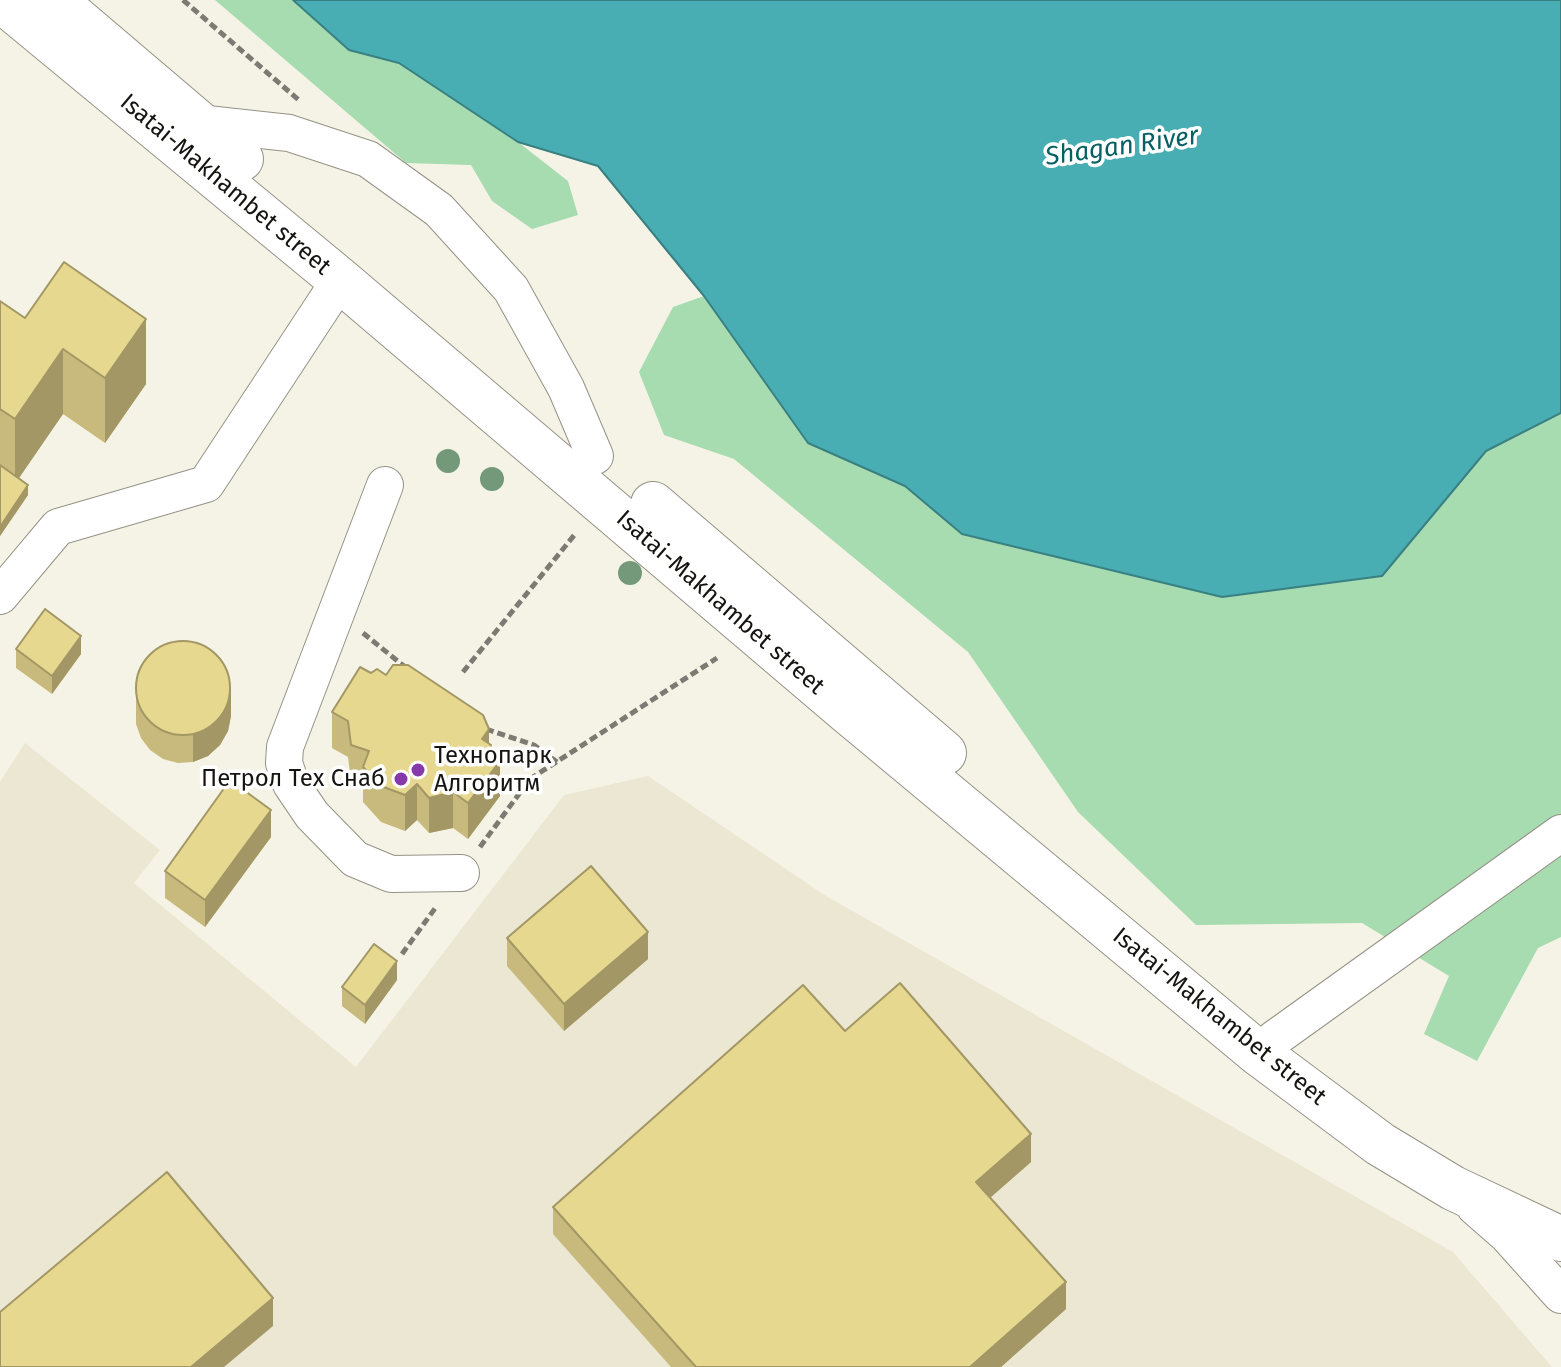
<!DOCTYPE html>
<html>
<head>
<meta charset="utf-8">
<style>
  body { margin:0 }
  canvas { display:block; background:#f5f3e5 }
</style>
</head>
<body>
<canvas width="1561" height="1367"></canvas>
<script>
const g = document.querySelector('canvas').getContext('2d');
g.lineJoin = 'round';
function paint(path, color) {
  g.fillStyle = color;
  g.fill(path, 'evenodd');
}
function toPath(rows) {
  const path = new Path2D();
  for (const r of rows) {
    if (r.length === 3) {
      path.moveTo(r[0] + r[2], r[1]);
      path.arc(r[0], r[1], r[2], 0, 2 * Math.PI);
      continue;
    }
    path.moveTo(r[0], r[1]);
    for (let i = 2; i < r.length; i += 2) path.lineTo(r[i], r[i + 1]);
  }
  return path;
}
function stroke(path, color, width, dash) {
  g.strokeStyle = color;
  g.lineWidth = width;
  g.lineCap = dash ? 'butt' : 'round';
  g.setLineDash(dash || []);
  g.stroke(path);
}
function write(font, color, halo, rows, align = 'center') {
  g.font = font + ' "Fira Sans",sans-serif';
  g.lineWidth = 7;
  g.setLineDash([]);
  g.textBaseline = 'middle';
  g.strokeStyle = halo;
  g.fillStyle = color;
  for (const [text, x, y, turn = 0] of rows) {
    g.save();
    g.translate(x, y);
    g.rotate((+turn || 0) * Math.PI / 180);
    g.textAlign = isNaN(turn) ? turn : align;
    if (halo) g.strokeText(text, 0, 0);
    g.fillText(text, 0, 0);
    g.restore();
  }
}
paint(toPath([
  [25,743,160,850,134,883,356,1067,564,795,648,776,826,896,1453,1252,1552,1367,0,1367,0,782]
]), '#ebe7d2');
paint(toPath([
  [215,0,293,0,349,50,399,63,518,142,568,181,578,215,532,229,492,201,471,165,406,163],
  [704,296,808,443,905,486,962,534,1382,576,1486,451,1561,413,1561,937,1538,948,1477,1061,1424,1034,1449,976,1362,923,1196,925,1078,812,968,652,734,459,664,435,639,372,673,307]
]), '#a7dbb0');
const water = toPath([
  [293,0,1561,0,1561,413,1486,451,1382,576,1222,597,962,534,905,486,808,443,704,296,598,166,518,142,399,63,349,50,293,0]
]);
paint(water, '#48aeb3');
stroke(water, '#398082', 2);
const minor = toPath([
  [198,123,289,133,368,159,439,210,511,289,566,388,595,456],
  [385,485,285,747,284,763,291,784,312,815,355,859,391,874,461,873],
  [0,596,58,527,206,484,340,280],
  [1274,1039,1561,833],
  [1475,1207,1507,1235,1561,1295]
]);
const major = toPath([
  [1,0,340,280,848,712,1258,1053,1380,1144,1453,1188,1561,1239],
  [54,0,241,159],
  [653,504,944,753]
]);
stroke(minor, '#959387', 38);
stroke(major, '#959387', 46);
stroke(toPath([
  [183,0,300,101],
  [363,633,405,667],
  [463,672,576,533],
  [486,729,534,745,557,762],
  [480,847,530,779,717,658],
  [402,954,436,907]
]), '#7c7a72', 5, [8, 4]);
stroke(minor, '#fff', 36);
stroke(major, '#fff', 44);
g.fillStyle = '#73997a';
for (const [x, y] of [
  [448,461],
  [492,479],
  [630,573]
]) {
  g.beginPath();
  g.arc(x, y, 12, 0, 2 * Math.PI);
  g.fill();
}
paint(toPath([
  [0,301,25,318,146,384,105,443,63,414,18,478,28,495,0,536],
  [16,649,81,654,52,694,16,668],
  [136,681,231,716,228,731,220,745,208,756,193,762,178,763,163,759,150,750,141,738,136,724],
  [332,712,489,744,500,796,468,839,453,828,429,833,417,820,405,831,381,822,363,802,363,785,351,781,348,757,332,748],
  [271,837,205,927,165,898,165,871],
  [507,938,648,959,564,1031,507,966],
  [397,980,365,1024,342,1006,342,987],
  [845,1031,1031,1162,990,1198,1066,1309,1001,1367,671,1367,553,1234,553,1207]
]), '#c7ba7c');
paint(toPath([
  [146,319,146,384,105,443,105,378],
  [63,349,63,414,15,484,15,419],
  [28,485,28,495,0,536,0,527],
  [81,636,81,654,52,694,52,676],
  [231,689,231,716,228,731,220,745,208,756,193,762,193,735],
  [489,729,489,765,482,739],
  [491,745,491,772,500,761,500,796,468,839,468,803,489,753],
  [417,784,417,820,405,831,405,795],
  [453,792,453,828,429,833,429,798],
  [271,810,271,837,205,927,205,900],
  [648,932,648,959,564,1031,564,1004],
  [397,961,397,980,365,1024,365,1005],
  [1031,1134,1031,1162,976,1210,976,1182],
  [1066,1282,1066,1309,1001,1367,970,1367],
  [273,1298,273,1326,224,1367,191,1367]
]), '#a29765');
const building = toPath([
  [64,262,146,319,105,378,63,349,15,419,0,409,0,301,25,318,64,262],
  [0,465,28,485,0,527,0,465],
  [45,609,81,636,52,676,16,649,45,609],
  [183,688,47],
  [393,665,408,665,483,715,489,729,482,739,491,745,489,753,500,761,468,803,453,792,429,798,417,784,405,795,381,786,363,767,369,751,351,745,348,721,332,712,360,667,371,673,377,669,386,675,393,665],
  [230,780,271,810,205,900,165,871,230,780],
  [591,866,648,932,564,1004,507,938,591,866],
  [374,944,397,961,365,1005,342,987,374,944],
  [900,983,1031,1134,976,1182,1066,1282,970,1367,696,1367,553,1207,803,985,845,1031,900,983],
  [167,1172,273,1298,191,1367,0,1367,0,1312,167,1172]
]);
paint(building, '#e7d890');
stroke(building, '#a29765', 2);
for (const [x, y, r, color] of [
  [418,770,8,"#8539ab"],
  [401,779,8,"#8539ab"]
]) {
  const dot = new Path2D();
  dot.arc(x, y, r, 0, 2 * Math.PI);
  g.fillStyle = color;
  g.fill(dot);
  stroke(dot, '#fff', 3);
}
write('24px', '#151410', '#fff', [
  ["Isatai-Makhambet street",225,185,40],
  ["Isatai-Makhambet street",720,603,41],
  ["Isatai-Makhambet street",1219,1017,39]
]);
write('24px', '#151410', '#fff', [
  ["Технопарк",434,756],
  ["Алгоритм",434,784],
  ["Петрол Тех Снаб",385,779,"right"]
], 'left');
write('italic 26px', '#066064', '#fff', [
  ["Shagan River",1122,147,-8]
]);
</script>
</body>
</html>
